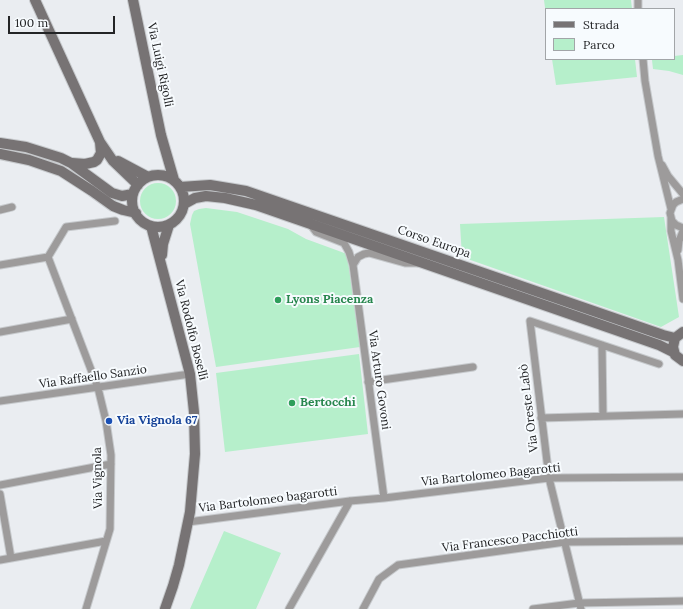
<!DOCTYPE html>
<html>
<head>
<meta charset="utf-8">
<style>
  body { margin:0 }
  #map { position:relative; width:683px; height:609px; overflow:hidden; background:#eaedf1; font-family:Lora,serif }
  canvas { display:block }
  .legend { position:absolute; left:545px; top:8px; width:130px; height:52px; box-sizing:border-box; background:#f7fbfe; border:1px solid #a2a5a8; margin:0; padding:5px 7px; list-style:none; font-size:12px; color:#232426 }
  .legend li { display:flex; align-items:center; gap:8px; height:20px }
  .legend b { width:20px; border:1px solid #a2a5a8 }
  .scale { position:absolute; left:8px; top:16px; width:107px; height:18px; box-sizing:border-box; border:2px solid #232426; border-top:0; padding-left:5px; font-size:12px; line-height:14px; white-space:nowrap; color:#232426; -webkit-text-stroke:3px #f7fbfe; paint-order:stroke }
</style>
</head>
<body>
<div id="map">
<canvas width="683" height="609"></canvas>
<ul class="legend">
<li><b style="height:5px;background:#777374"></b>Strada</li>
<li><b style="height:11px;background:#b6efcb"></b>Parco</li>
</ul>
<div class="scale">100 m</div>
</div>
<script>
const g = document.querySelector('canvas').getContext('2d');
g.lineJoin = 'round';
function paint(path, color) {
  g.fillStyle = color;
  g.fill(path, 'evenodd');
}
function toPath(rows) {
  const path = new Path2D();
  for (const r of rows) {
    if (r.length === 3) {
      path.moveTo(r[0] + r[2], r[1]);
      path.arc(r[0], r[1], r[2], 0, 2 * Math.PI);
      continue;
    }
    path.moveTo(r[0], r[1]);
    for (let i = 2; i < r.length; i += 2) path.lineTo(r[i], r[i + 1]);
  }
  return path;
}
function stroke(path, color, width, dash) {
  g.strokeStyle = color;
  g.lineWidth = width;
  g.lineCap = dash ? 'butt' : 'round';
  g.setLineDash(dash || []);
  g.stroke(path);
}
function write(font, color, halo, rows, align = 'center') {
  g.font = font + ' Lora,serif';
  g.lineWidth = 4;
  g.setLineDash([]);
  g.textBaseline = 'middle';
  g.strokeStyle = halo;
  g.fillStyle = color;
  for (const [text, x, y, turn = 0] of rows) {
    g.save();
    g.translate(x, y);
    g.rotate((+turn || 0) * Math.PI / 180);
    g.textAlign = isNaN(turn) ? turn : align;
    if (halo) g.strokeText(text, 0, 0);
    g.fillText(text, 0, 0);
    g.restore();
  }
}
paint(toPath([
  [544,0,631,0,632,9,546,9,546,15],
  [683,55,683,75,669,71,653,69,652,60,674,59,674,56],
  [552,59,635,59,637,77,556,85],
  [158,201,18],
  [206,208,237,212,288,229,306,239,347,254,360,347,216,367,190,224,192,215,194,211,199,209],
  [664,217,679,317,661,327,462,257,460,224],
  [359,354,368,434,225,452,216,373],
  [224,531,281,553,256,609,190,609]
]), '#b6efcb');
const street = toPath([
  [638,0,638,9],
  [643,59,645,81,658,156,671,209],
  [662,165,668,176,683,194],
  [683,199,676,202,673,205,670,213,672,221,676,225,683,228],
  [0,210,12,207],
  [671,217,671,231,678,260,683,299],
  [310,224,316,232,344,243,349,252,353,265,384,498],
  [678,250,679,241,683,231],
  [48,257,98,388,106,421,111,455,110,529,86,609],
  [0,265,48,257,66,227,115,221],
  [353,265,358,257,364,254,369,253,405,263,418,263],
  [0,332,72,319],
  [602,345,603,416],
  [368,382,473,367],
  [0,401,190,374],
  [541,418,683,414],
  [0,485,111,464],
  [0,494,11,558],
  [188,522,350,501,384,498,549,478,683,477],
  [0,560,106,541],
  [289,609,350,501],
  [363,609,379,579,398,565,565,542,683,541],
  [533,609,579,603,683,601],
  [581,609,549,478,530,321,659,364]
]);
const secondary = toPath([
  [35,0,100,142,113,161,138,185],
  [133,0,161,135,174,180],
  [0,143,26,147,61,158,71,163,112,193,122,196,133,194],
  [0,154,29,160,61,171,92,191,113,206,123,210,136,213],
  [118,161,148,177],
  [72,163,85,164,94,162,97,160,101,153,100,142],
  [158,201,26],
  [180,187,210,185,246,191,663,335,675,338],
  [184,204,195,198,206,196,225,198,256,205,659,345,673,352],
  [151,226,190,374,194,412,195,454,190,512,179,565,173,586,165,609],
  [162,255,163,244,169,225],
  [683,332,675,338,673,347,675,355,683,361]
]);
stroke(street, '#c6c9cc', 9);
stroke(secondary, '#c6c9cc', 12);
stroke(street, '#9d9b9b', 7);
stroke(secondary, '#777374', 10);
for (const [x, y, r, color] of [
  [278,300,4,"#2e9e5b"],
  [292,403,4,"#2e9e5b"],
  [109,421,4,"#1a4fb4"]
]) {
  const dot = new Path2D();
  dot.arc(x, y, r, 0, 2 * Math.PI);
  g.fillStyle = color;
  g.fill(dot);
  stroke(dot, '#f7fbfe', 1.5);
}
write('12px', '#232426', '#f7fbfe', [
  ["Via Luigi Rigolli",160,65,78],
  ["Corso Europa",434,242,19],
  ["Via Rodolfo Boselli",191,330,76],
  ["Via Raffaello Sanzio",93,377,-8],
  ["Via Arturo Govoni",379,380,82],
  ["Via Oreste Labò",529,408,-97],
  ["Via Bartolomeo Bagarotti",491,475,-6],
  ["Via Vignola",98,478,-91],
  ["Via Bartolomeo bagarotti",268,500,-7],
  ["Via Francesco Pacchiotti",510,540,-7]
]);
write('bold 12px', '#27864d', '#f7fbfe', [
  ["Lyons Piacenza",286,300],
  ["Bertocchi",300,403]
], 'left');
write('bold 12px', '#164399', '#f7fbfe', [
  ["Via Vignola 67",117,421]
], 'left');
</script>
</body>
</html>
